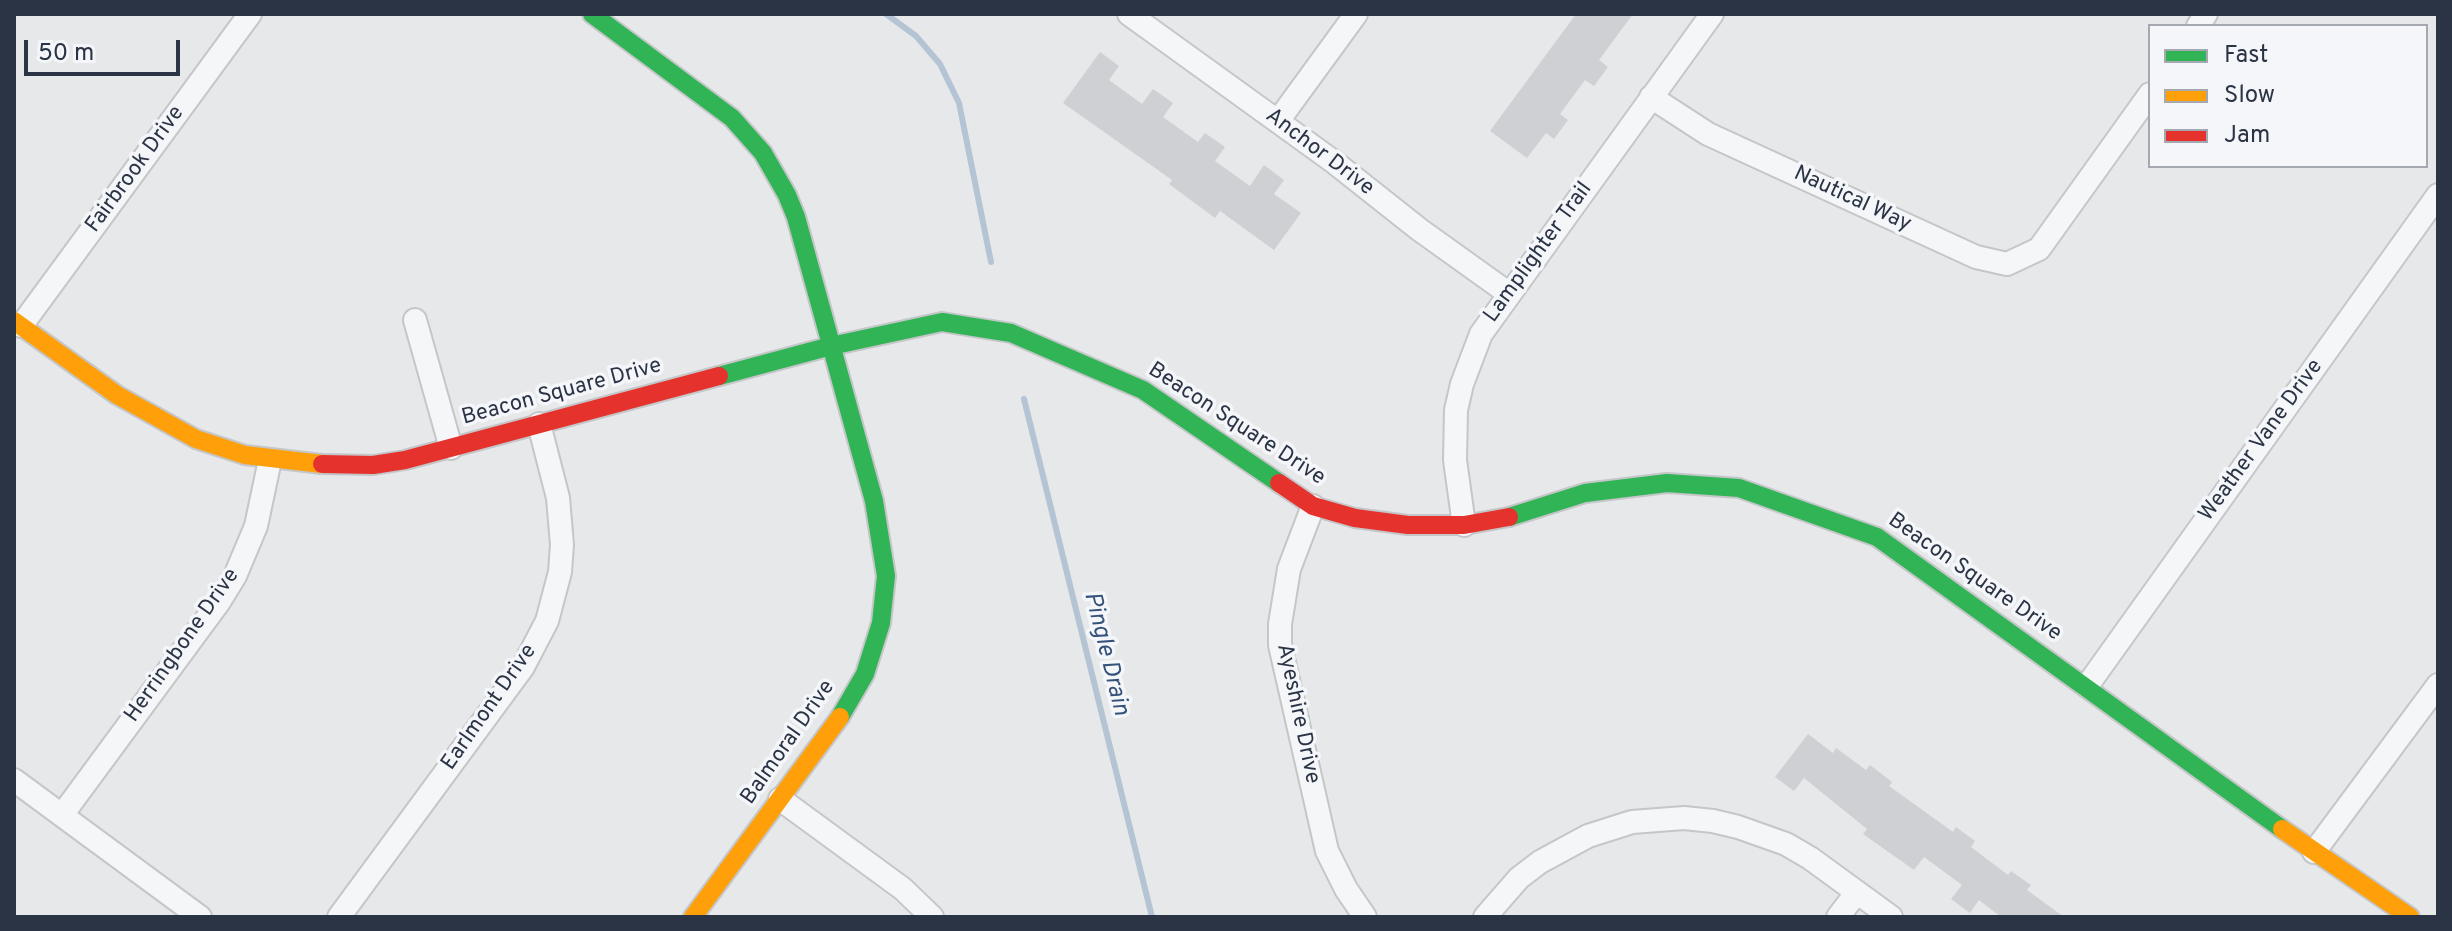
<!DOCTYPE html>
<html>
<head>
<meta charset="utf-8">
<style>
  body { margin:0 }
  #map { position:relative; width:2452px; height:931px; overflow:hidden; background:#e6e8ea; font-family:Overpass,sans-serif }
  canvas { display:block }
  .frame { position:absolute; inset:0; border:16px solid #2b3445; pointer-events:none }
  .legend { position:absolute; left:2148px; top:24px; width:280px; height:144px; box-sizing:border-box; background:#f4f6f9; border:2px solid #a4a8b1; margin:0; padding:10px 14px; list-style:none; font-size:24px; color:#2b3445 }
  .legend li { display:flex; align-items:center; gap:16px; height:40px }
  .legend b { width:40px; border:2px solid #a4a8b1 }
  .scale { position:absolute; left:24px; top:40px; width:156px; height:36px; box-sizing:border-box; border:4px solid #2b3445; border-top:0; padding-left:10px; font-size:24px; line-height:28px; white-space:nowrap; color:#2b3445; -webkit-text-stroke:6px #f4f6f9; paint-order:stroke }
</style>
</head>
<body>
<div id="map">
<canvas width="2452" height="931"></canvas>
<div class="frame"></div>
<ul class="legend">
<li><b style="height:10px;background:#30b455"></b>Fast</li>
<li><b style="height:10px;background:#ff9f0a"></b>Slow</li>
<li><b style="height:10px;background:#e5322d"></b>Jam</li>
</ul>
<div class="scale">50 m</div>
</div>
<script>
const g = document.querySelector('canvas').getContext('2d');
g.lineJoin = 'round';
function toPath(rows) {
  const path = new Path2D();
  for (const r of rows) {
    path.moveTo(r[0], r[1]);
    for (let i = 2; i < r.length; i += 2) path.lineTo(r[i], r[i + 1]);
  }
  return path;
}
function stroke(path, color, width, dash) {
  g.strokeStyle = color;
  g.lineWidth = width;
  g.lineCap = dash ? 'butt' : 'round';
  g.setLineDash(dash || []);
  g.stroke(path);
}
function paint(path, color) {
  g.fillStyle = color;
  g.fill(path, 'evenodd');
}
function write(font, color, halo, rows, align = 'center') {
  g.font = font + ' Overpass,sans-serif';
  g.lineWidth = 7;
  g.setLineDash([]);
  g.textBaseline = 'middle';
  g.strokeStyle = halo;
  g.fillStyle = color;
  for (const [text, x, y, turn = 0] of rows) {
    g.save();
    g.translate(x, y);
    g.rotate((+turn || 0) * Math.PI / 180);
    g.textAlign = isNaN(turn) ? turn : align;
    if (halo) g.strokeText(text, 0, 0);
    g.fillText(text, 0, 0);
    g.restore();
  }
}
stroke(toPath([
  [886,14,916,36,940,64,959,103,991,262],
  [1024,399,1152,917]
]), '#b4c4d5', 6);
paint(toPath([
  [1576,14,1633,14,1599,60,1608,67,1594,86,1585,80,1560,114,1568,120,1554,139,1546,133,1527,158,1490,131],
  [1100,52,1119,66,1109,80,1142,104,1153,89,1173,103,1163,117,1198,142,1205,133,1225,147,1215,161,1250,186,1264,165,1284,180,1274,194,1301,213,1274,250,1220,211,1215,218,1169,184,1172,180,1063,103],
  [1808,734,1833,753,1836,748,1866,770,1870,765,1892,782,1889,786,1953,832,1956,827,1975,841,1971,847,2008,875,2011,871,2031,885,2027,890,2064,917,2001,917,1979,900,1970,913,1951,899,1962,885,1924,857,1914,870,1863,834,1867,829,1804,778,1794,791,1775,777]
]), '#ced0d3');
const street = toPath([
  [1129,14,1334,162,1420,230,1508,293],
  [2198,26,2206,14],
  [1651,97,1708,134,1976,257,2007,264,2039,249,2150,94],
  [1278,121,1356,14],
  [415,320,451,448],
  [21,326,250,14],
  [1313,506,1289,569,1280,624,1280,645,1327,851,1346,889,1365,917],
  [1464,525,1455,460,1456,410,1462,384,1481,334,1712,14],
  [2087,686,2438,195],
  [14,780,200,917],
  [780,799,903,889,932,917],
  [62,815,219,602,235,576,256,526,270,460],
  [2314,852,2438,685],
  [339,917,523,667,547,621,560,572,562,545,558,498,539,424],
  [1485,917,1519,878,1540,862,1588,836,1632,822,1684,818,1713,821,1738,827,1786,844,1810,858,1891,917],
  [1838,917,1857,892]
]);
const fast = toPath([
  [592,14,732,118,763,153,787,195,796,217,874,501,886,576,881,623,865,674,840,717],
  [719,376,831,346,942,322,1011,333,1143,390,1279,483],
  [1509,517,1585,493,1667,483,1739,488,1877,537,2282,829]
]);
const slow = toPath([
  [14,321,117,395,196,439,245,455,322,464],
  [2282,829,2410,917],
  [693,917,840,717]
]);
const jam = toPath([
  [322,464,373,465,405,460,719,376],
  [1279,483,1313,506,1355,518,1408,525,1464,525,1509,517]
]);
stroke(street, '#c4c6c8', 26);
stroke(fast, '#c4c6c8', 22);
stroke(slow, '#c4c6c8', 22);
stroke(jam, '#c4c6c8', 22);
stroke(street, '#f5f6f7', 22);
stroke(fast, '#30b455', 18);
stroke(slow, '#ff9f0a', 18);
stroke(jam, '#e5322d', 18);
write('22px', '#2b3445', '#f4f6f9', [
  ["Anchor Drive",1319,153,37],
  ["Fairbrook Drive",136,170,-54],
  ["Nautical Way",1852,200,25],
  ["Lamplighter Trail",1539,253,-54],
  ["Beacon Square Drive",562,393,-15],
  ["Beacon Square Drive",1236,425,33],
  ["Weather Vane Drive",2262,441,-54],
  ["Beacon Square Drive",1974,578,35],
  ["Herringbone Drive",183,646,-55],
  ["Earlmont Drive",490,708,-55],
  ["Ayeshire Drive",1297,714,78],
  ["Balmoral Drive",789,743,-55]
]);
write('italic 24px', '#34527a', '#f4f6f9', [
  ["Pingle Drain",1105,654,76]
]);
</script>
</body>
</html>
